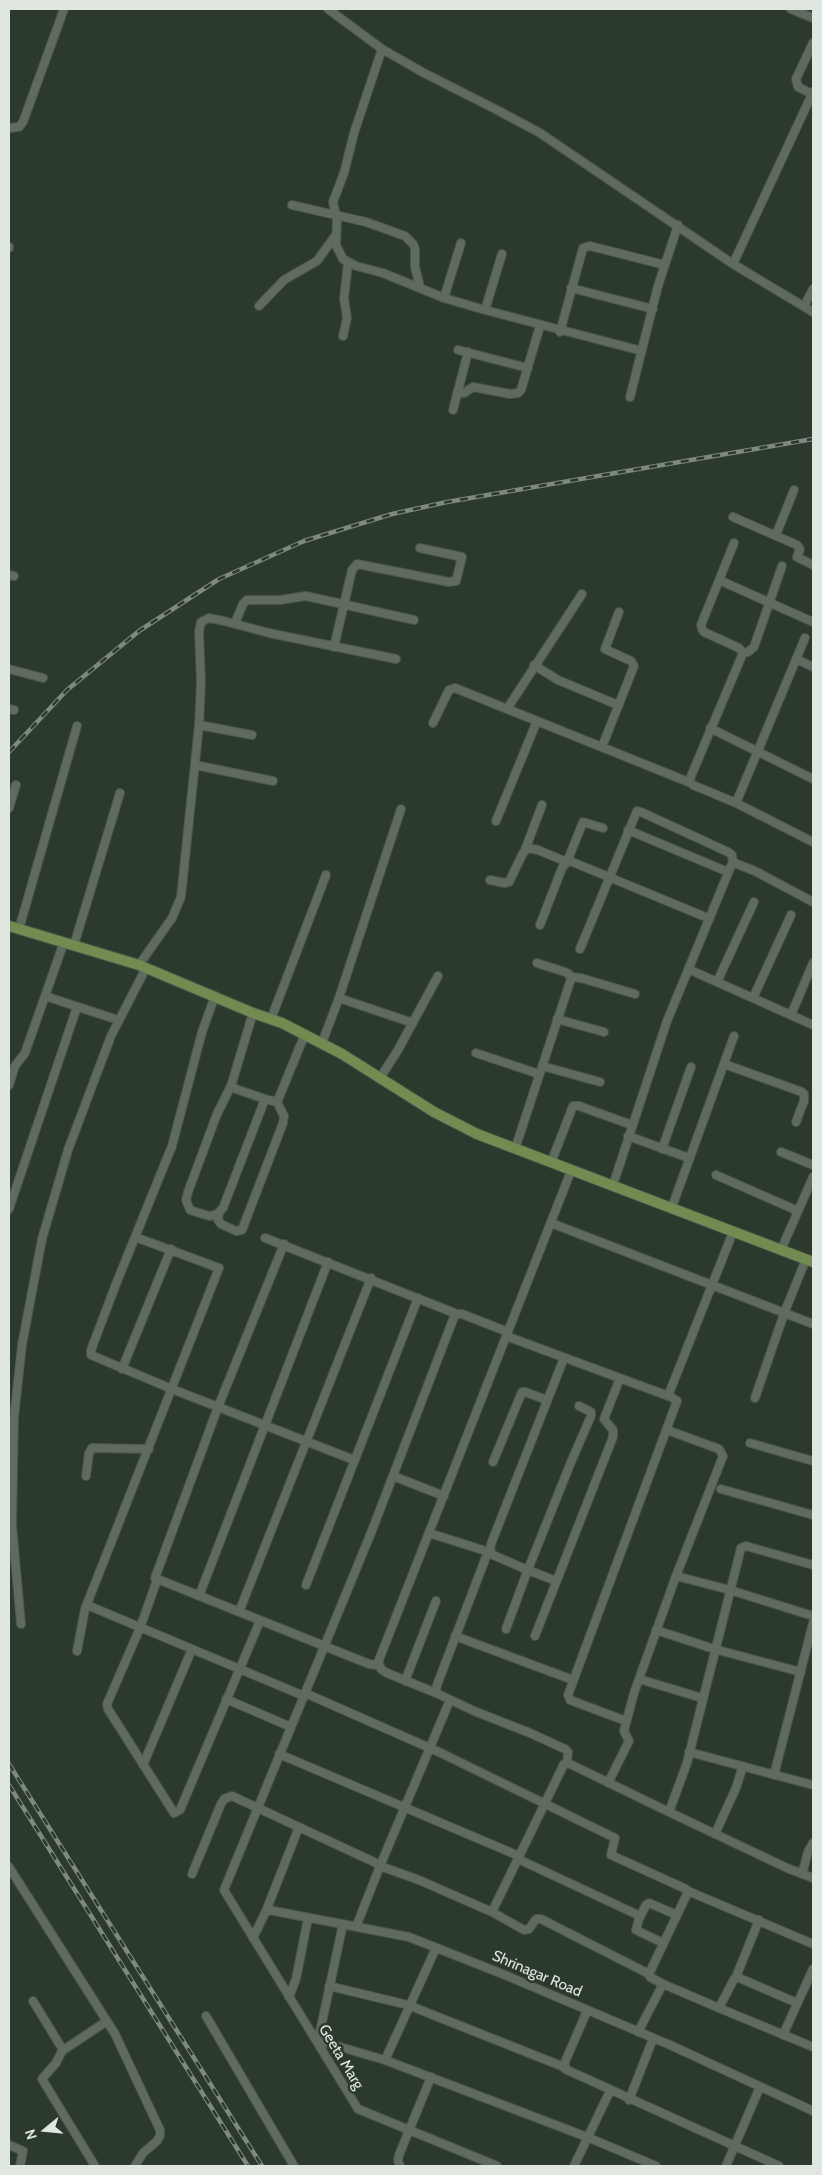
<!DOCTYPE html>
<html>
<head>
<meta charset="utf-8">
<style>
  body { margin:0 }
  #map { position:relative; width:822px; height:2175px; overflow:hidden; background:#2c392d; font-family:Cabin,sans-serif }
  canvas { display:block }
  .frame { position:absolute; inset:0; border:10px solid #dfe7e0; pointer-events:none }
  .north { position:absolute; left:20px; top:2105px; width:50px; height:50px; -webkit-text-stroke:4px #2c392d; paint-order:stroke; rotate:253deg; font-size:14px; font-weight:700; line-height:20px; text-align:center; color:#dfe7e0 }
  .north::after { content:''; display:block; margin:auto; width:18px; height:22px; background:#dfe7e0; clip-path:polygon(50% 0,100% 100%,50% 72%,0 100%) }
</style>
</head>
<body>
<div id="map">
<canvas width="822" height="2175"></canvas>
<div class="frame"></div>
<div class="north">N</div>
</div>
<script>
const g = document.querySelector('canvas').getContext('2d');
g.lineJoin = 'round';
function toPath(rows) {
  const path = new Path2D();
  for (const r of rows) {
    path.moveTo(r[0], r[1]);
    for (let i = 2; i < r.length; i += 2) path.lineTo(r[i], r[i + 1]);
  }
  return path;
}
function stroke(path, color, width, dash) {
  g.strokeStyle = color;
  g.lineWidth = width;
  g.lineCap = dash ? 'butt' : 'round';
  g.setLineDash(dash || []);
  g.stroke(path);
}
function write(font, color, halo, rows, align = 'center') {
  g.font = font + ' Cabin,sans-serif';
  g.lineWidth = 5;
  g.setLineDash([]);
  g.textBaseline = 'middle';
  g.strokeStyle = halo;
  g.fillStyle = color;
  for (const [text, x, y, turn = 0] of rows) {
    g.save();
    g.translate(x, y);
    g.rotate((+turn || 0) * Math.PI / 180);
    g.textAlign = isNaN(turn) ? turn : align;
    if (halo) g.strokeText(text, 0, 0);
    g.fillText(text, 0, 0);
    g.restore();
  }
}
const minor = toPath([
  [328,9,382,49,424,73,499,111,540,133,733,264,813,312],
  [791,9,813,18],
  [382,49,354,133,344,173,333,202,337,220,336,245,343,259,356,266,383,273,444,298,485,310,642,351],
  [812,94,798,87,796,79,813,43],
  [9,128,19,127,23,122,64,9],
  [292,205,366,222,405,236,413,244,415,249,415,267,420,287],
  [9,247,9,248],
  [733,264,813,92],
  [571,288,653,309],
  [444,298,461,243],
  [259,306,284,280,317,261,335,236],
  [804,306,813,289],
  [485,310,502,254],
  [560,332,583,248,590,246,665,265],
  [343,336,347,318,344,299,348,263],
  [458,350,528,368],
  [457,393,464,393,473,387,510,394,518,393,521,390,540,326],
  [630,397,658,286,678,225],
  [453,410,468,352],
  [733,517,797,545,800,549,797,557,813,565],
  [776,535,794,490],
  [734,543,701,625,702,629,704,632,739,648,743,653,689,781,693,785,736,803],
  [9,575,14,576],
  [719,580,813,622],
  [235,623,243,604,247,600,280,600,306,596,414,620],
  [805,638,736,803,813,842],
  [334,647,352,570,357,564,449,582,456,581,462,557,420,548],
  [743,653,748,652,754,647,782,566],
  [796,659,813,667],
  [534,665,558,680,618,705],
  [9,669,43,678],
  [9,709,14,710],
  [507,709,582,594],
  [433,723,449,690,455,688,691,783],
  [199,725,252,735],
  [710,728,813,779],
  [602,747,634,666,631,661,605,649,619,612],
  [195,765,273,781],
  [9,808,16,785],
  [496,821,537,721],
  [628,830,728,872],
  [525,850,542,805],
  [490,880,504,883,509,882,523,853,528,848,538,850,567,862,583,822,603,828],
  [540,925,562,868,567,862,570,861,708,918],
  [19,929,77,726],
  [74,945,120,793],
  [580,949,637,811,641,812,728,852,732,855,733,863],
  [139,965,172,918,181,897,199,725,201,682,199,632,201,622,209,618,224,621,269,633,396,659],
  [688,969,813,1025],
  [571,977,581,978,635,994],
  [717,982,754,902],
  [45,996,118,1020],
  [215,996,202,1032,172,1146,116,1284,91,1350,91,1355,172,1389,354,1460],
  [339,998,413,1023],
  [753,998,791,915],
  [253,1013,231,1086,217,1114,188,1192,186,1200,190,1210,209,1216,216,1215,223,1208,265,1099],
  [791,1015,813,963],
  [271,1019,326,875],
  [557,1019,604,1032],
  [322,1043,339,998,401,809],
  [476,1053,539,1074],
  [724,1064,802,1092,804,1094,804,1101,796,1122],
  [542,1066,600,1082],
  [380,1078,398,1050,438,976],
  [9,1085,15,1066,25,1053,64,942],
  [231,1086,236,1089,265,1099,273,1101,278,1100,305,1034],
  [628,1136,689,1158],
  [515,1149,571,979,569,974,565,972,537,963],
  [662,1149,691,1067],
  [781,1152,813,1165],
  [551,1163,573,1106,579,1106,632,1125],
  [716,1175,798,1211],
  [613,1185,667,1021,731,866,733,863,737,864,755,871,813,902],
  [672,1207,734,1036],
  [9,1209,77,1007],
  [219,1213,218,1220,221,1224,236,1231,242,1230,283,1123,284,1116,276,1100],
  [551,1223,813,1324],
  [265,1238,457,1314],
  [284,1244,218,1407,155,1578,369,1664,377,1665,571,1171],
  [781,1250,813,1177],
  [506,1336,671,1397,677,1401,568,1695,570,1700,626,1721],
  [122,1369,171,1249],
  [668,1396,733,1232],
  [755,1398,785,1311,806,1259],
  [750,1443,813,1461],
  [493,1462,522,1392,525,1392,547,1400],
  [86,1476,89,1453,92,1448,149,1449],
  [393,1476,444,1496],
  [721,1489,813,1515],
  [429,1533,489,1552],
  [490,1550,486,1557,437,1685,436,1693,474,1711,530,1733,565,1749,568,1752,567,1763],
  [813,1565,746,1546,741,1548,687,1763,669,1812,787,1868,813,1878],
  [528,1570,556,1581],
  [527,1572,571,1462,591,1416,591,1412,579,1406],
  [676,1576,730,1590,813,1616],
  [157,1580,140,1628,107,1704,108,1709,174,1813,180,1810,260,1621],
  [306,1585,418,1298],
  [199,1596,328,1262],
  [87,1605,304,1696],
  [239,1612,371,1278],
  [21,1624,12,1525,14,1418,22,1345,42,1239,68,1150,111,1036,146,968],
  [506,1629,527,1572,523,1568,493,1555,490,1550,491,1544,564,1358],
  [656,1630,714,1649,801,1672],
  [455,1636,573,1680],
  [535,1636,613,1437,613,1430,604,1419,620,1378],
  [77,1651,85,1609,219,1268,135,1237],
  [379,1663,381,1669,387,1673,436,1693],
  [639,1679,702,1698],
  [405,1681,436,1601],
  [305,1693,441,1753,615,1838,611,1855,686,1889,687,1894,649,1974,650,1977,663,1984],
  [226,1699,291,1727],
  [450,1700,380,1866,419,1880,492,1912,564,1764,570,1764,669,1812],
  [689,1752,813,1785],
  [279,1754,519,1856],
  [143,1765,192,1649],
  [774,1775,813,1623],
  [608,1783,629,1741,624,1731,634,1693,676,1576,723,1456,719,1449,667,1430],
  [715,1834,736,1788,743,1766],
  [518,1859,638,1915,639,1919,636,1930,663,1943],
  [9,1867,115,2034,160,2130,160,2136,157,2141,143,2153,135,2166],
  [192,1874,221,1804,224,1799,232,1796,374,1862,380,1866,356,1927],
  [802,1874,808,1852,813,1843],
  [688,1891,813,1944],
  [266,1911,299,1827],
  [492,1912,524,1930,529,1929,536,1919,541,1919,649,1974],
  [640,1917,646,1905,649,1903,677,1915],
  [253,1938,265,1913,269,1910,409,1937,505,1975,670,2045,813,2111],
  [736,1977,759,1920],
  [329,1986,408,2005,564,2067],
  [289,1997,296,1979,308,1918],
  [33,2001,63,2050],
  [719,2008,813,2047],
  [587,2011,565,2062,565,2069,779,2166],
  [206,2016,294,2166],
  [638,2032,663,1984,719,2008,734,1979,737,1977,797,2003],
  [783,2035,813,1969],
  [316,2040,385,2060,587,2137,656,2166],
  [318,2041,343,1924],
  [385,2060,436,1948],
  [629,2100,653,2039],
  [9,2145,23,2151,20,2166],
  [95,2166,42,2079,56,2063,62,2051,107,2021],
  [400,2166,398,2161,399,2155,431,2077],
  [497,2166,358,2109,224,1890,371,1533,454,1317,457,1314,462,1314,508,1332],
  [574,2166,610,2091],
  [726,2166,760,2087]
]);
const major = toPath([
  [9,926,139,965,253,1013,282,1023,342,1054,434,1112,477,1134,813,1262]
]);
stroke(minor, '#49544a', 10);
stroke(major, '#49544a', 12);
stroke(minor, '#5e6b5e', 8);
stroke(major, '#738a51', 10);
const rail = toPath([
  [9,752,67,690,139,631,219,579,304,541,392,514,447,502,813,439],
  [9,1764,262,2166],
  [9,1785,248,2166]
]);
stroke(rail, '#7e897f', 4.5);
stroke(rail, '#2c392d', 2.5, [8]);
write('15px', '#dfe7e0', '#2c392d', [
  ["Shrinagar Road",537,1974,23],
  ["Geeta Marg",341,2057,59]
]);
</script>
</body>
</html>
